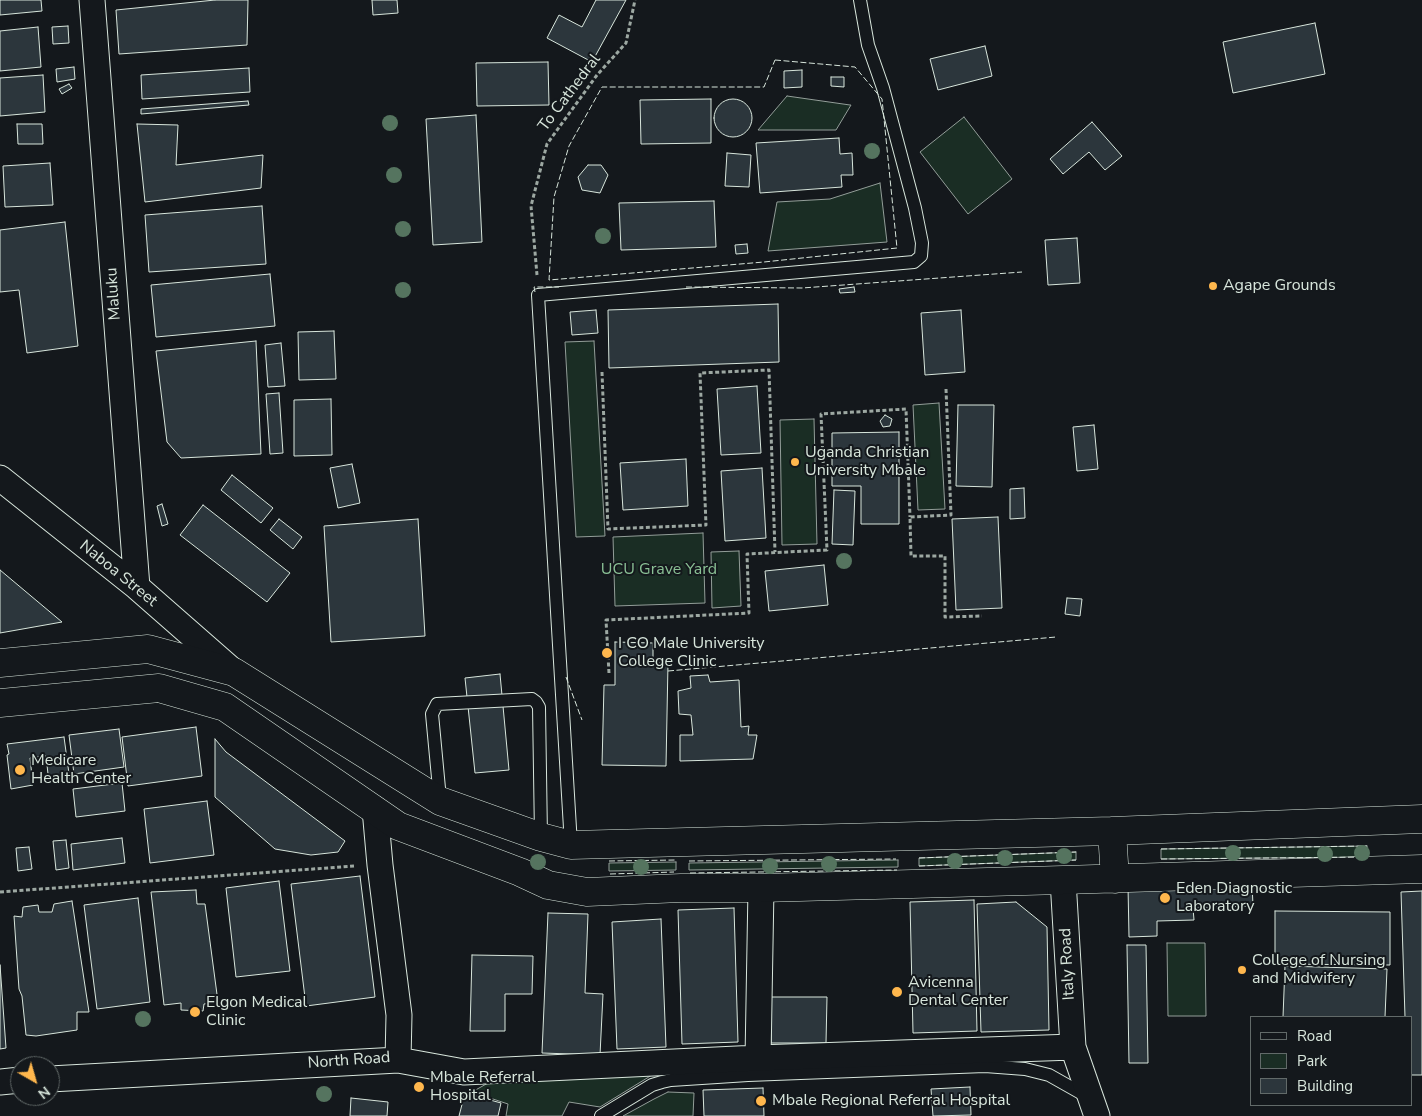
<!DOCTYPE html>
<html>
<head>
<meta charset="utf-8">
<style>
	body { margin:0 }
	#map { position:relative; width:1422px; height:1116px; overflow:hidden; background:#14181c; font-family:"Nunito Sans",sans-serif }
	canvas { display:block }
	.legend { position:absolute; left:1250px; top:1016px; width:162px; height:90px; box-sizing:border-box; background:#14181c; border:1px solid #626a69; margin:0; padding:6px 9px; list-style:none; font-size:15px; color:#d8e6dc }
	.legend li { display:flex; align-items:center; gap:10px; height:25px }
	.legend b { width:25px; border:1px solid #626a69 }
	.north { position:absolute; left:10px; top:1056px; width:50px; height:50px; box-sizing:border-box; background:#14181c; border:1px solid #626a69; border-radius:50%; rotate:142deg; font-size:14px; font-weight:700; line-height:20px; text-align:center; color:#d8e6dc }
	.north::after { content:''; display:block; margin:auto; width:18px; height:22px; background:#ffb74d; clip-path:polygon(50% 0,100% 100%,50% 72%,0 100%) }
</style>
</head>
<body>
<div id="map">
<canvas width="1422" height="1116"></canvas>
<ul class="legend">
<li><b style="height:6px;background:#14181c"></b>Road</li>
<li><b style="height:14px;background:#1a2d24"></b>Park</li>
<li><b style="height:14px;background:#2c363c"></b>Building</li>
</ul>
<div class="north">N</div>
</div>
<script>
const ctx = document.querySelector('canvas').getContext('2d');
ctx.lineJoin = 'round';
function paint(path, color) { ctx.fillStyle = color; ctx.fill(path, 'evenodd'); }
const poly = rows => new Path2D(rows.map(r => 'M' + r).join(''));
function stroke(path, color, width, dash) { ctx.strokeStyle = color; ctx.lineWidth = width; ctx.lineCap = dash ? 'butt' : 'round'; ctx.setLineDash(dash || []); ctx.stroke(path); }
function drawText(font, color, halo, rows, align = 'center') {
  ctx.font = font + ' "Nunito Sans",sans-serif'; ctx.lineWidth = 4; ctx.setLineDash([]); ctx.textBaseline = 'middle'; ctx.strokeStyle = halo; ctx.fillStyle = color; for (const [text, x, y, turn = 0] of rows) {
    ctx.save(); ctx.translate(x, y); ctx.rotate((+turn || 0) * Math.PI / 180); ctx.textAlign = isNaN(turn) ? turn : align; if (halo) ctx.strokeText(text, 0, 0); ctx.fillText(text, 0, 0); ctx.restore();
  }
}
const green = poly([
	[787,96,850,105,851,105,836,130,758,130,787,96],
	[964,117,1012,179,968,214,920,152,964,117],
	[880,183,887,242,768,251,777,202,830,199,880,183],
	[594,341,605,536,576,537,565,342,594,341],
	[939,403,945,509,918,510,913,405,939,403],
	[814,419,817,544,782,545,780,420,814,419],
	[703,533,705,603,615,606,613,537,703,533],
	[739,551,741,606,712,608,711,552,739,551],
	[1367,846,1368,857,1161,859,1161,849,1367,846],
	[1076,852,1076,860,919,866,919,858,1076,852],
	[898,860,898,867,689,870,689,863,898,860],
	[676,862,676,870,609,871,609,863,676,862],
	[1167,943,1205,943,1206,1016,1168,1016,1167,943],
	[652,1075,600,1107,569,1102,562,1116,506,1116,508,1104,472,1092,488,1083,652,1075],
	[668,1092,694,1093,693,1116,623,1116,654,1099,668,1092]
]);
const building = poly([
	[0,0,41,0,42,11,0,15,0,0],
	[215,0,248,0,247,45,119,54,116,10,215,0],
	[372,0,397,0,398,13,373,15,372,0],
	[596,0,626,0,592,62,547,38,559,15,582,27,596,0],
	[1315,23,1325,74,1233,93,1223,42,1315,23],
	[68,26,69,43,53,44,52,27,68,26],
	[38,27,41,67,0,71,0,31,38,27],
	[985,46,992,76,938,90,930,59,985,46],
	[548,62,549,105,477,106,476,63,548,62],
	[74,67,75,79,57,82,56,69,74,67],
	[249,68,250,92,142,99,141,75,249,68],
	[802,70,802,87,784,88,784,71,802,70],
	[43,75,45,112,0,116,0,78,43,75],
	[831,77,844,77,844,87,831,86,831,77],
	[69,84,72,88,62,94,59,89,69,84],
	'714 118a19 19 0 1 1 38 0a19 19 0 1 1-38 0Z',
	[711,99,711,143,641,144,640,100,711,99],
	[248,101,249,105,141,114,141,109,248,101],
	[476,115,482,242,433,245,426,119,476,115],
	[1092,122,1122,156,1105,170,1089,152,1063,174,1050,159,1092,122],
	[17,124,42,124,43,144,18,144,17,124],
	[137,124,178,125,176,165,263,155,261,188,145,202,137,124],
	[839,138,840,154,852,153,853,175,841,175,842,187,760,193,756,143,839,138],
	[727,153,751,155,749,187,725,186,727,153],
	[50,163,53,205,5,207,3,166,50,163],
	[588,165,601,165,608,175,600,193,582,190,578,177,588,165],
	[714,201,716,247,621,250,619,203,714,201],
	[262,206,266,264,149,272,145,215,262,206],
	[65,222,78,346,27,353,19,290,0,292,0,230,65,222],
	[1077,238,1080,283,1048,285,1045,240,1077,238],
	[747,244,748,253,736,254,735,245,747,244],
	[270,274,275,326,156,337,151,285,270,274],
	[854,287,855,292,840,293,839,289,854,287],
	[778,304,779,362,609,368,608,310,778,304],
	[596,310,598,333,572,335,570,312,596,310],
	[961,310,965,372,925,375,921,313,961,310],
	[334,331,336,379,299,380,298,332,334,331],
	[256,341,261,454,181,458,167,442,156,351,256,341],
	[281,343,285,386,268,387,265,345,281,343],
	[757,386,761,453,721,455,717,389,757,386],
	[279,393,283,453,270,454,266,394,279,393],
	[331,399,332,455,294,456,294,400,331,399],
	[958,405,994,405,992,487,956,486,958,405],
	[885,415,892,419,890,426,883,427,880,421,885,415],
	[1094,425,1098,469,1077,471,1073,427,1094,425],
	[899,432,899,524,861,524,861,486,832,486,832,433,899,432],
	[686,459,688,506,623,510,620,463,686,459],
	[352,464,360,503,338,508,330,468,352,464],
	[762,468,766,538,725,541,721,471,762,468],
	[232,475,273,508,261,523,221,490,232,475],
	[1024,488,1025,518,1010,519,1010,489,1024,488],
	[834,490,855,491,853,545,832,544,834,490],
	[162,504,168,524,162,526,157,506,162,504],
	[203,505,290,573,267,602,180,535,203,505],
	[998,517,1002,608,956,610,952,519,998,517],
	[279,519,302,537,293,549,270,530,279,519],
	[418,519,425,636,331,642,324,526,418,519],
	[824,565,828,605,769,611,765,571,824,565],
	[0,570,62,622,0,633,0,570],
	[1067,598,1082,599,1080,616,1065,614,1067,598],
	[615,642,653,643,653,663,668,663,666,766,602,765,604,685,615,685,615,642],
	[500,674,509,770,475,773,465,678,500,674],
	[708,675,710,682,739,680,741,727,749,726,748,735,757,735,753,759,680,761,680,735,693,735,691,715,679,714,678,691,691,688,690,676,708,675],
	[196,727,202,776,128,786,122,737,196,727],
	[119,729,124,767,74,774,69,735,119,729],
	[64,737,70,781,49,783,46,756,30,758,33,785,11,789,7,755,9,754,7,744,64,737],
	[215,739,226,752,345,841,338,852,311,855,275,849,215,797,215,739],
	[122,783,125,811,76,817,73,789,122,783],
	[207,801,214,855,150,863,144,809,207,801],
	[122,838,125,863,73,870,71,844,122,838],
	[66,840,69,868,56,870,53,841,66,840],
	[29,847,32,869,18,871,16,848,29,847],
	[360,876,375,997,306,1006,291,884,360,876],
	[279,881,290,971,236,977,226,888,279,881],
	[1252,883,1253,906,1193,908,1194,920,1157,921,1157,936,1129,937,1128,886,1252,883],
	[196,890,197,904,205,904,218,1002,204,1004,203,1011,181,1010,181,1003,164,1005,151,892,196,890],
	[1422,891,1422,1075,1411,1075,1411,1017,1405,1017,1401,892,1422,891],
	[138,898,150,1002,97,1009,84,905,138,898],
	[974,900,977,1031,913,1033,910,902,974,900],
	[72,901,89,1012,77,1012,77,1030,36,1036,26,1035,22,996,19,989,14,916,22,917,23,907,38,905,39,912,52,912,54,904,72,901],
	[1016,902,1047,927,1049,1030,981,1032,977,904,1016,902],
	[734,908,738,1042,682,1044,678,910,734,908],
	[1275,911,1390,912,1390,965,1275,964,1275,911],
	[548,913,588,914,585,993,603,994,600,1055,542,1053,548,913],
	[661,919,666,1047,617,1049,612,922,661,919],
	[1127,945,1146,945,1148,1063,1129,1063,1127,945],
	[472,955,533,956,532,994,505,994,505,1031,470,1031,472,955],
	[0,965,6,1048,0,1049,0,965],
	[1285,966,1387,969,1385,1017,1283,1017,1285,966],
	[771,997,827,997,826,1043,771,1043,771,997],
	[970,1087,971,1115,933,1116,931,1089,970,1087],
	[763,1088,764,1116,704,1116,703,1090,763,1088],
	[465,1093,501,1103,498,1116,459,1116,465,1093],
	[351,1098,388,1102,387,1116,350,1116,351,1098]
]);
const path = poly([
	[537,275,531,206,547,144,597,75,626,43,635,0],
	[602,372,608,529,706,525,700,373,769,370,775,552],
	[946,389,951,515,910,517,911,556,945,556,945,617,982,616],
	[609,673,606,620,749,613,747,554,827,550,821,414,906,409,910,517],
	[0,892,354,866]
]);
const service = poly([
	[440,799,432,714,437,704,532,699,536,702,539,707,541,837],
	[571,845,538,295,914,262,921,256,922,243,915,208,883,88,868,45,860,0],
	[601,1116,652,1085,662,1082,671,1080,748,1075,985,1066,1025,1069,1049,1075,1088,1097]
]);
const minor = poly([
	[92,0,137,587],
	[0,478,137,587,234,672],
	[1063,880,1073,1047,1097,1116],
	[758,1058,761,888],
	[398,1060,464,1072,758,1058,1073,1047],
	[50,1079,398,1060,399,1015,380,865,375,809],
	[0,1082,20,1080]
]);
const secondary = poly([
	[0,663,148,649,234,672,440,801,541,837,571,845,1112,831,1422,819],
	[0,703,159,688,225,707,398,826,520,872,548,885,587,892,681,888,761,888,1063,880,1422,869],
	[1112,831,1115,879]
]);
const fence = poly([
	[775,60,855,67,882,99,897,248,764,262,549,280,554,197,569,146,602,87,764,87,775,60],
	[686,287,802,288,1022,272],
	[535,292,534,287,559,287],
	[668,671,1056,637],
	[566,677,582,720],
	[1161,849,1367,846],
	[919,858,1076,852],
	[1161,859,1368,857],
	[609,861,676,860],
	[689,861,896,859],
	[919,866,1076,860],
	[690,873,897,870],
	[610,874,674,872]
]);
const trees = [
	[390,123],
	[872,151],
	[394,175],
	[403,229],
	[603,236],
	[403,290],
	[844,561],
	[1233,853],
	[1362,853],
	[1325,854],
	[1064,856],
	[1005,858],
	[955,861],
	[538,862],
	[829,864],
	[770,866],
	[641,867],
	[143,1019],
	[324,1094]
];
const markers = [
	[1213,286,5,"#ffb74d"],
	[795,462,5,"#ffb74d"],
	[607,653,6,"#ffb74d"],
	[20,770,6,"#ffb74d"],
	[1165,898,6,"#ffb74d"],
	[1242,970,5,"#ffb74d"],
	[897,992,6,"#ffb74d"],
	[195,1012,6,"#ffb74d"],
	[419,1087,6,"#ffb74d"],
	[761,1101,6,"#ffb74d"]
];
const streetNames = [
	["To Cathedral",570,93,-53],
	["Maluku",114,294,-94],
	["Naboa Street",118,574,39],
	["Italy Road",1068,964,-93],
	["North Road",349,1061,-4]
];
const poiNames = [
	["Agape Grounds",1223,286],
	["Uganda Christian",805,453],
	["University Mbale",805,471],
	["I CO Male University",618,644],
	["College Clinic",618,662],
	["Medicare",31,761],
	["Health Center",31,779],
	["Eden Diagnostic",1176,889],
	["Laboratory",1176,907],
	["College of Nursing",1252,961],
	["and Midwifery",1252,979],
	["Avicenna",908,983],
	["Dental Center",908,1001],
	["Elgon Medical",206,1003],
	["Clinic",206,1021],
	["Mbale Referral",430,1078],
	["Hospital",430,1096],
	["Mbale Regional Referral Hospital",772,1101]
];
const parkNames = [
	["UCU Grave Yard",659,570]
];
paint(green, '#1a2d24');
stroke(green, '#939e99', 1);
paint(building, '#2c363c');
stroke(building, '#d8e6dc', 1);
stroke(service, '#d8e6dc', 14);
stroke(minor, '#d8e6dc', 27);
stroke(secondary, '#d8e6dc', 29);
stroke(path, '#9da8a2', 3, [4, 2.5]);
stroke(service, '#14181c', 12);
stroke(minor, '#14181c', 25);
stroke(secondary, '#14181c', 28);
stroke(fence, '#d8e6dc', 1, [6, 2.5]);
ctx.fillStyle = '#55745f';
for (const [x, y] of trees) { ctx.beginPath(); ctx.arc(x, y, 8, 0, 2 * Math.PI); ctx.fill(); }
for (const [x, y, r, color] of markers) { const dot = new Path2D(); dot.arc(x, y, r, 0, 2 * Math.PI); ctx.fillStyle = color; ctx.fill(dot); stroke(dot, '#14181c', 2); }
drawText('16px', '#d8e6dc', '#14181c', streetNames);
drawText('16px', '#d8e6dc', '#14181c', poiNames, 'left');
drawText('16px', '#8ac095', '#14181c', parkNames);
</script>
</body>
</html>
